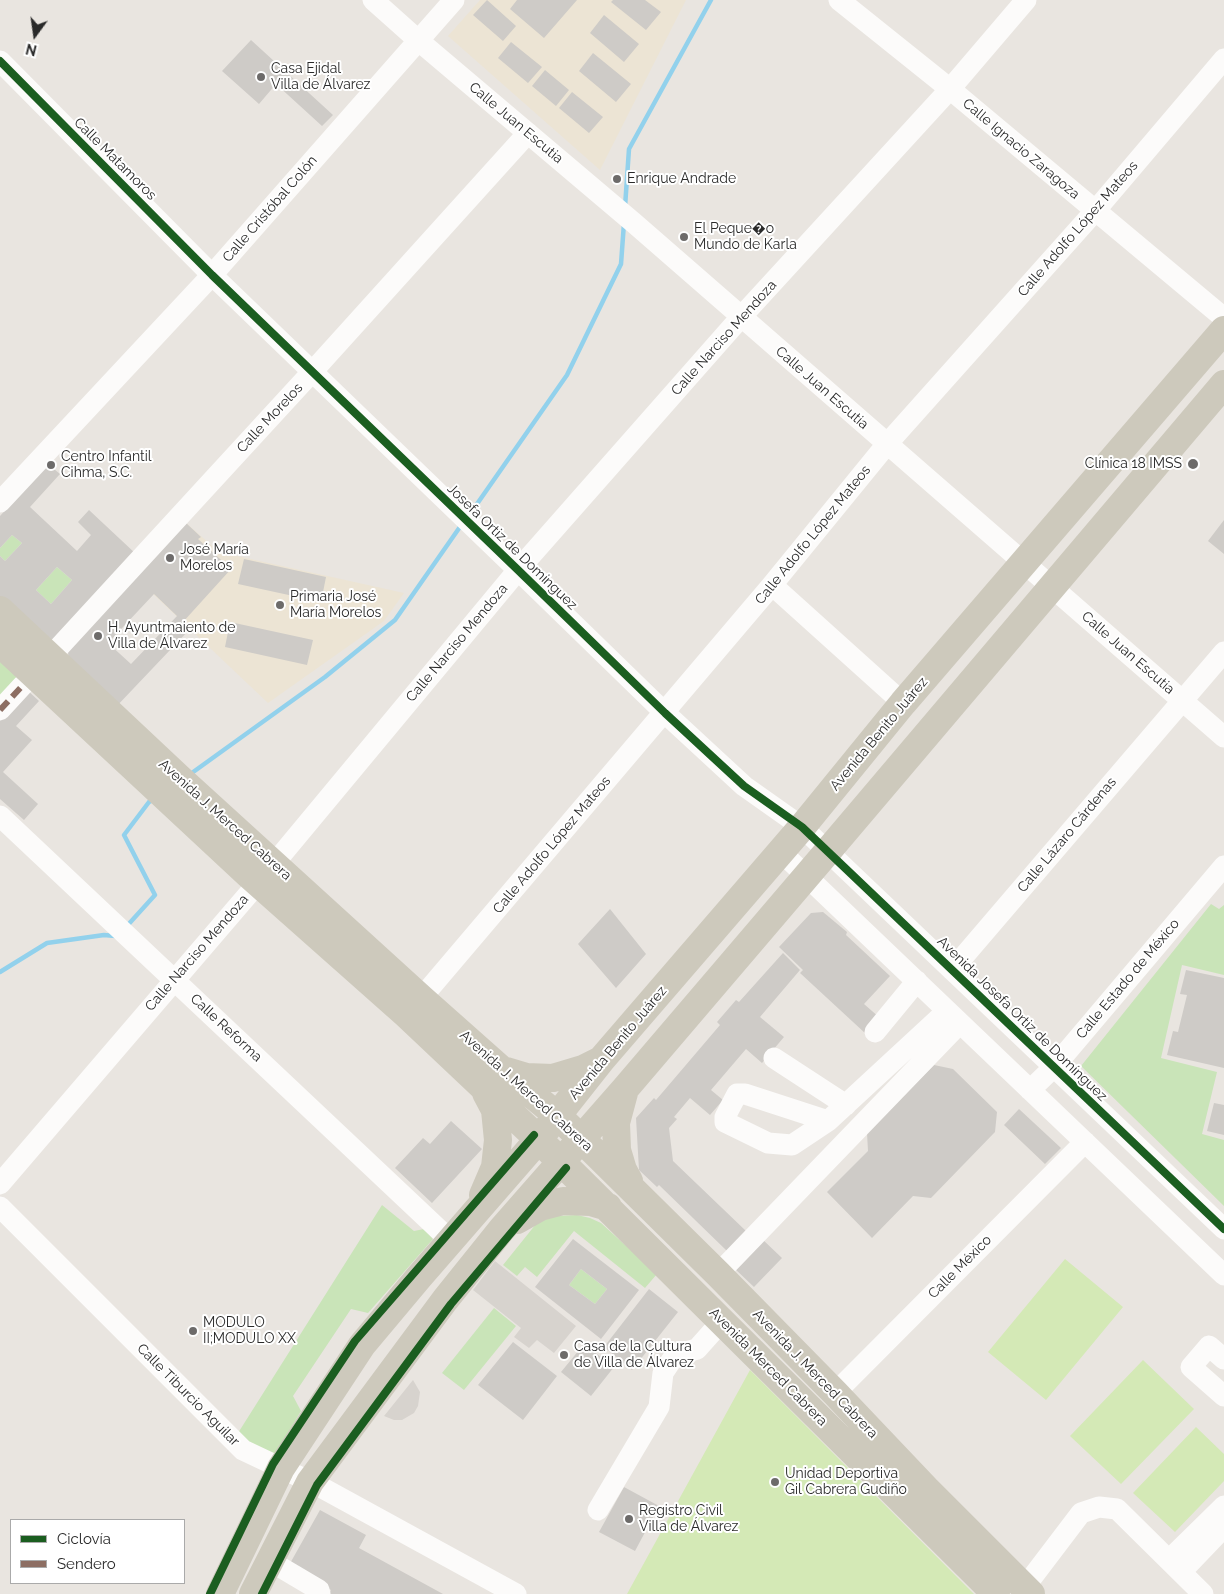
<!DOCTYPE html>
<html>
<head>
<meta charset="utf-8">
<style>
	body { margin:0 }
	#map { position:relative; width:1224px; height:1594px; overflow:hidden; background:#e9e5e0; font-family:Raleway,sans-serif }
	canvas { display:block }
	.legend { position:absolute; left:10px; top:1519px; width:175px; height:65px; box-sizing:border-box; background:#fff; border:1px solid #aaa; margin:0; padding:6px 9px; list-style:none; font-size:15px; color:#2a2a2a }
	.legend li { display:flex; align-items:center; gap:10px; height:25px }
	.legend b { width:25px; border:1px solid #aaa }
	.north { position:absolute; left:10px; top:10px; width:50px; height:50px; -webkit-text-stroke:4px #fff; paint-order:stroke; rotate:194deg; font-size:14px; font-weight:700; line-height:20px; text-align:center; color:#2a2a2a }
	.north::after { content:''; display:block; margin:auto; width:18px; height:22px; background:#2a2a2a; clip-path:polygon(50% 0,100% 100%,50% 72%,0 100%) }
</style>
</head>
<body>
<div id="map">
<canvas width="1224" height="1594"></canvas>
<ul class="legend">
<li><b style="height:6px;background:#1b5e20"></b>Ciclovía</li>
<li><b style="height:6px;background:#8d6e63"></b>Sendero</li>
</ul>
<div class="north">N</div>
</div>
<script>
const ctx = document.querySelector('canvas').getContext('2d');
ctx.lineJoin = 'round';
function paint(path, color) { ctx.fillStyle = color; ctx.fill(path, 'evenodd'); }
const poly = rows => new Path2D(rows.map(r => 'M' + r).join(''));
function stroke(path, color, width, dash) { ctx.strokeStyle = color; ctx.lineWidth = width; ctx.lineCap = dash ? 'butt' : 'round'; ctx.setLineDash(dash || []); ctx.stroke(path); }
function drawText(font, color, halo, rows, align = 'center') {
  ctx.font = font + ' Raleway,sans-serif'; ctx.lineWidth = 4; ctx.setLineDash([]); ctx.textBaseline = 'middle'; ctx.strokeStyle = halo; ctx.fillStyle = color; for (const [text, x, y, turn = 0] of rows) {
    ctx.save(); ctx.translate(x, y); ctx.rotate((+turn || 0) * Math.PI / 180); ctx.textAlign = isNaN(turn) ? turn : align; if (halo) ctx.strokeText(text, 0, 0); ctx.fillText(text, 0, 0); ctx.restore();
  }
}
const education = poly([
	[480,0,686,0,600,170,448,36],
	[185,522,219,552,404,593,384,621,268,703,134,576]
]);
const green = poly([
	[12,535,22,543,5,561,0,556,0,548],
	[57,567,72,580,51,604,36,590],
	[0,652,32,682,0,717],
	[1211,904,1219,909,1224,905,1224,975,1182,965,1161,1058,1217,1072,1202,1134,1224,1140,1224,1206,1081,1066],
	[382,1205,414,1231,424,1229,433,1239,368,1313,351,1309,293,1396,301,1411,276,1453,258,1452,238,1433],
	[577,1215,590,1218,601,1223,657,1274,645,1288,574,1231,537,1277,525,1267,517,1276,503,1265,536,1224,545,1219,556,1216],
	[581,1269,607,1289,595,1304,569,1285],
	[494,1308,516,1326,464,1390,442,1373]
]);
const pitch = poly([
	[1065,1259,1123,1307,1046,1400,988,1352],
	[1143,1360,1194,1409,1121,1484,1070,1436],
	[750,1370,974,1594,627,1594],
	[1196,1427,1224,1454,1224,1481,1175,1532,1133,1493]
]);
const plaza = poly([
	[495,1261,576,1326,554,1353,537,1340,529,1348,514,1337,521,1328,473,1290],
	[413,1380,420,1392,418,1406,414,1413,402,1420,394,1420,384,1416]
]);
const stream = poly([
	[625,207,629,149,711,0],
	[470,514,567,375,621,264,624,223],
	[189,775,325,677,395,620,462,524],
	[126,927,155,895,124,835,149,802,154,799],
	[0,972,47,943,104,935,115,936]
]);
const building = poly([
	[487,0,516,26,503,41,473,15],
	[517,0,577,0,544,38,510,9],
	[613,0,645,0,661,12,646,30,611,2],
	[604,15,639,44,624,62,590,33],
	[251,40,333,115,322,126,276,84,259,104,222,71],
	[511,42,542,67,528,83,498,58],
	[593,53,631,84,616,102,579,71],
	[545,70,569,90,556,106,532,86],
	[572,92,603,117,589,133,559,108],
	[48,464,60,474,30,507,77,551,91,535,78,522,89,510,136,554,49,646,0,600,0,556,5,561,22,543,12,535,0,548,0,516],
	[57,567,72,580,51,604,36,590],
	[1224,520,1224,554,1208,541],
	[185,522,201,537,198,539,231,569,183,622,190,629,114,709,69,666,68,651],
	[154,594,177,616,131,664,108,643],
	[244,559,326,577,321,602,238,584],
	[230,622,313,640,307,665,225,647],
	[26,689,39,701,16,726,32,740,3,772,38,804,24,820,0,799,0,718],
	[610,909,646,954,616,988,578,944],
	[823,912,847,932,846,935,890,976,864,1004,880,1018,866,1034,800,973,803,970,779,947,811,913],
	[783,953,800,970,760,1017,784,1037,762,1063,746,1049,711,1090,723,1100,710,1115,690,1098,674,1117,677,1119,669,1128,673,1161,746,1231,727,1251,659,1185,657,1187,639,1170,636,1118,654,1098,656,1100,720,1025,717,1022,736,1000,739,1002],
	[1186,970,1224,978,1224,1068,1167,1055,1173,1031,1178,1032,1187,995,1180,994],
	[934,1065,953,1069,997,1112,995,1132,931,1198,913,1196,872,1238,827,1192,868,1151,867,1133],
	[1214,1103,1224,1105,1224,1135,1207,1131],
	[1019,1109,1061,1148,1045,1164,1004,1125],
	[451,1121,482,1149,432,1203,395,1168,423,1138,430,1144],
	[761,1238,782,1258,754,1287,733,1267],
	[573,1239,639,1290,601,1339,535,1287],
	[581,1269,607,1289,595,1304,569,1285],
	[649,1289,678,1312,632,1370,604,1347],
	[513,1342,557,1376,523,1420,478,1385],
	[584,1344,614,1367,591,1396,561,1372],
	[624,1487,659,1506,635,1551,599,1532],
	[320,1510,366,1535,359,1548,443,1594,329,1594,331,1590,288,1567]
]);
const minor = poly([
	[373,0,419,41,634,223,1224,737],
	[839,0,950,89,1224,318],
	[0,61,212,275,518,570,665,713,744,786,802,827,1224,1229],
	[0,502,212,275,454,0],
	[772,585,903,703],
	[50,657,312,372,528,133],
	[0,710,23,685],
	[0,816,451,1241],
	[780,851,1224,1275],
	[952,970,1224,652],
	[412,1009,772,585,887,444,1095,211,1224,59],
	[875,1032,917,981],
	[774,1058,846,1105],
	[1030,1090,1054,1067,1224,866],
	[828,1121,745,1094,737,1094,725,1117,725,1122,768,1143,792,1145,828,1121,947,1011],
	[0,1184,258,883,518,570,741,317,950,89,1026,0],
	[0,1207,243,1450,317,1485,516,1594],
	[718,1274,960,1023],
	[1224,1359,1209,1346,1191,1367,1224,1396],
	[835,1393,1085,1142],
	[598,1510,659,1407,663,1373,675,1355,697,1349,722,1321],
	[1169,1560,1224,1506],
	[270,1561,319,1590,320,1594],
	[1181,1572,1224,1527],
	[1024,1588,1081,1513,1099,1507,1117,1509,1203,1594]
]);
const major = poly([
	[0,610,179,778,422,999,503,1071,558,1116,718,1274,835,1393,926,1489,1031,1594],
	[0,643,248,874,407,1015,534,1135,996,1594],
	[506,1071,526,1077,553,1078,583,1069,601,1060],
	[624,1093,616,1123,617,1150,623,1170,629,1181],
	[483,1195,495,1167,498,1140,495,1110,486,1093],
	[517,1220,540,1207,563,1201,591,1202,608,1207],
	[220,1594,281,1468,362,1345,419,1277,538,1140,602,1059,802,827,903,703,1224,330],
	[253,1594,310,1482,445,1300,502,1229,624,1090,828,851,1224,384]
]);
const quiet = poly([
	[0,710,23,685]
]);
const cycleway = poly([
	[0,61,212,275,518,570,665,713,744,786,802,827,1224,1229],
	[210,1594,273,1464,355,1341,534,1135],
	[262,1594,317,1485,451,1304,566,1168]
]);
const markers = [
	[261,77,5,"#6d6b6a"],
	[617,179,5,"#6d6b6a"],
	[684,237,5,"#6d6b6a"],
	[1193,464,6,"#6d6b6a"],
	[51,465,5,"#6d6b6a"],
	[170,558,5,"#6d6b6a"],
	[280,605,5,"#6d6b6a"],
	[98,636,5,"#6d6b6a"],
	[193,1331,5,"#6d6b6a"],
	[564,1355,5,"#6d6b6a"],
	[775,1482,5,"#6d6b6a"],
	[629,1519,5,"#6d6b6a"]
];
const poiNames = [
	["Casa Ejidal",271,69],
	["Villa de Álvarez",271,85],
	["Enrique Andrade",627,179],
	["El Peque�o",694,229],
	["Mundo de Karla",694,245],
	["Centro Infantil",61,457],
	["Cihma, S.C.",61,473],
	["Clínica 18 IMSS",1182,464,"right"],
	["José María",180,550],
	["Morelos",180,566],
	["Primaria José",290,597],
	["María Morelos",290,613],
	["H. Ayuntmaiento de",108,628],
	["Villa de Álvarez",108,644],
	["MODULO",203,1323],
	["II;MODULO XX",203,1339],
	["Casa de la Cultura",574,1347],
	["de Villa de Álvarez",574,1363],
	["Unidad Deportiva",785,1474],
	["Gil Cabrera Gudiño",785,1490],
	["Registro Civil",639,1511],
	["Villa de Álvarez",639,1527]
];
const streetNames = [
	["Calle Juan Escutia",516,123,40],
	["Calle Ignacio Zaragoza",1021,149,40],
	["Calle Matamoros",115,159,45],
	["Calle Cristóbal Colón",270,209,-49],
	["Calle Adolfo López Mateos",1078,229,-49],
	["Calle Narciso Mendoza",724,338,-48],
	["Calle Juan Escutia",822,388,41],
	["Calle Morelos",270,418,-47],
	["Calle Adolfo López Mateos",813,535,-51],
	["Josefa Ortiz de Domínguez",512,547,44],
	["Calle Narciso Mendoza",457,643,-50],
	["Calle Juan Escutia",1128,653,41],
	["Avenida Benito Juárez",879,734,-50],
	["Avenida J. Merced Cabrera",225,820,42],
	["Calle Lázaro Cárdenas",1067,835,-50],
	["Calle Adolfo López Mateos",552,845,-50],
	["Calle Narciso Mendoza",197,953,-49],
	["Calle Estado de México",1128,979,-50],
	["Avenida Josefa Ortiz de Domínguez",1022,1019,44],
	["Calle Reforma",226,1028,43],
	["Avenida Benito Juárez",618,1043,-50],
	["Avenida J. Merced Cabrera",526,1091,42],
	["Calle México",960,1267,-45],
	["Avenida Merced Cabrera",768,1367,45],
	["Avenida J. Merced Cabrera",815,1374,46],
	["Calle Tiburcio Aguilar",188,1395,45]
];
paint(education, '#ece4d4');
paint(green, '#c9e4b8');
paint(pitch, '#d4e9b6');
paint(plaza, '#d7d3ce');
stroke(stream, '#92d1ec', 4.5);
paint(building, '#cecbc7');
stroke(minor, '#fcfbfa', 21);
stroke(major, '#cdc9bc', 28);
stroke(quiet, '#8d6e63', 6, [12, 6]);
stroke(cycleway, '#1b5e20', 8);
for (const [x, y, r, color] of markers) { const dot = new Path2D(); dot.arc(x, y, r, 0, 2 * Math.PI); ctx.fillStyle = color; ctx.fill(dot); stroke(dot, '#fff', 2); }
drawText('14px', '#2a2a2a', '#fff', poiNames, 'left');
drawText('14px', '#2a2a2a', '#fff', streetNames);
</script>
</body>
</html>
